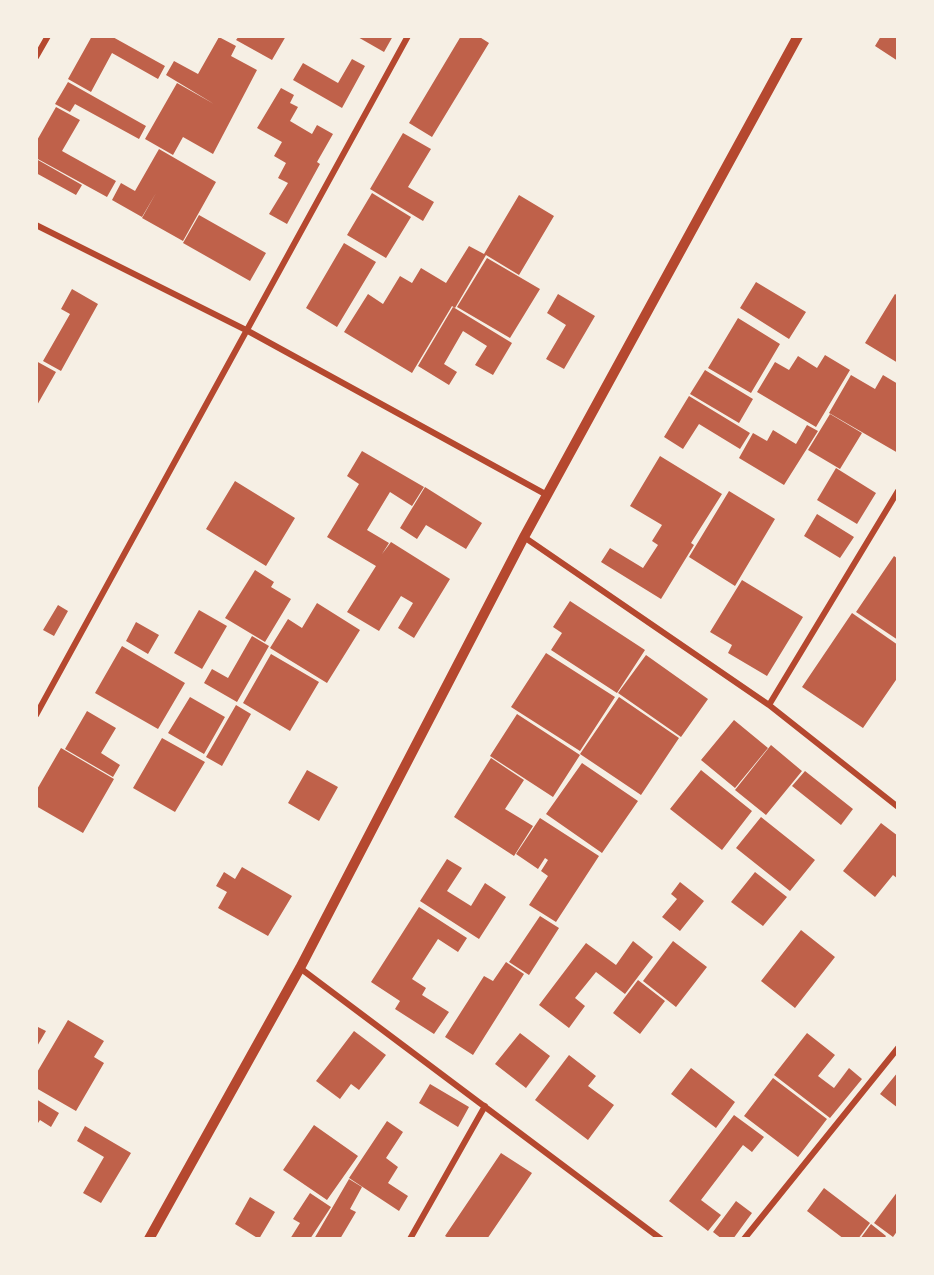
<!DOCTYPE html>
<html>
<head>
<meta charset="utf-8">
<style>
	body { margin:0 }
	#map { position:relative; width:934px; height:1275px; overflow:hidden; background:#f6efe4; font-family:"Exo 2",sans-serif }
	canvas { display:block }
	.frame { position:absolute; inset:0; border:38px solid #f6efe4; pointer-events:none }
</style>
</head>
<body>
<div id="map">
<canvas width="934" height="1275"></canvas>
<div class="frame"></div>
</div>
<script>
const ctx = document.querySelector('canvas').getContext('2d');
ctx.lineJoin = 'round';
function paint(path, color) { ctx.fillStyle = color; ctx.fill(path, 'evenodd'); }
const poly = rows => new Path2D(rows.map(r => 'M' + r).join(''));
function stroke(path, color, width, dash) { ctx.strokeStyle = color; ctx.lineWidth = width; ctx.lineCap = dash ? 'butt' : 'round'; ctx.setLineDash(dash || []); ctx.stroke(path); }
const building = poly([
	[92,36,111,36,165,66,158,79,112,53,91,92,68,79],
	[239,36,286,36,272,60,236,40],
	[356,36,393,36,384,52],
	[461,36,478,36,489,43,432,137,409,123],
	[881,36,898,36,898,61,875,46],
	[219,37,236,46,231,56,257,70,213,154,183,137,173,155,145,139,177,83,214,104,166,75,174,61,198,74],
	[352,59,365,66,342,108,293,80,303,63,338,83],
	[68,82,146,126,139,139,75,104,70,112,55,104],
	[281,88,294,95,290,103,298,107,290,121,312,134,317,125,333,134,317,162,320,164,287,224,269,214,288,183,278,178,286,163,274,156,282,142,257,128],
	[56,107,80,120,62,151,116,181,107,197,36,158,36,142],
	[403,133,431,149,408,187,434,202,423,221,370,189],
	[159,149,216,182,183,241,142,218,156,193,142,217,112,200,121,183,135,191],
	[38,160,82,185,76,195,36,173],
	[372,193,411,217,386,258,347,235],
	[519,195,554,216,519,275,486,255,455,308,452,306,412,373,344,332,368,294,383,304,400,276,412,283,421,268,446,283,469,246,484,254],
	[199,215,266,253,250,281,183,243],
	[344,243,376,262,337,327,306,308],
	[487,258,540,289,510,338,457,307],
	[756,282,806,312,789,339,740,308],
	[72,289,98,304,61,371,43,361,70,314,61,309],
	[558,294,595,316,564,369,546,359,566,325,547,313],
	[895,294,898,296,898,363,865,343],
	[453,307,512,343,493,375,475,365,487,346,463,331,444,364,457,372,449,385,418,366],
	[738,318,780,344,751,393,708,368],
	[825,355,850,370,816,427,757,392,775,362,789,370,798,356,817,368],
	[36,361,56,372,36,407],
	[705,370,753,399,739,423,690,394],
	[851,375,875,389,883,375,898,384,898,453,829,413],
	[689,396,750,433,740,449,699,424,683,449,664,437],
	[830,414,862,433,840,469,808,450],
	[807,425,818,431,784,485,739,458,753,433,767,441,773,430,796,444],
	[362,451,424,487,412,506,390,492,367,530,389,543,382,554,391,542,450,579,414,638,398,628,413,603,401,596,379,631,347,612,376,566,327,537,359,484,347,476],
	[660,456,722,494,691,543,694,545,661,599,601,562,610,548,643,568,658,545,652,541,662,525,630,506],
	[836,468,876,493,857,524,817,500],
	[235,481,295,518,266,566,206,529],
	[425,487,482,523,466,549,426,525,417,539,400,528],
	[729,491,775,519,735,586,689,557],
	[817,514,854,537,840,558,804,536],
	[894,556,898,559,898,640,856,612],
	[255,570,274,582,271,587,291,599,265,642,225,618],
	[742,580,803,617,767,676,728,653,732,645,710,632],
	[570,601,645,650,617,693,551,650,562,633,553,627],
	[317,603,360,630,327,683,270,648,288,619,302,628],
	[58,605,68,611,54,636,43,630],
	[199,610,227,626,202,669,174,653],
	[852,613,898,645,898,677,863,728,802,687],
	[136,622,159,635,148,654,126,641],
	[252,636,269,646,237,702,204,683,212,669,228,678],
	[122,646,185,683,158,729,95,693],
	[546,653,615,697,580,751,511,707],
	[271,654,319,682,290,731,243,703],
	[646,655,708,699,681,737,618,693],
	[190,697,225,717,204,754,168,733],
	[619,697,679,738,641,795,580,754],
	[236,705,251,714,222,766,206,757],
	[87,711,116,728,101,753,120,765,113,777,65,749],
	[517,714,580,755,553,797,490,756],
	[734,720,768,748,735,788,701,760],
	[162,738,205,762,175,812,133,788],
	[771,745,802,771,766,815,735,790],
	[61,748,114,779,83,833,36,806,36,791],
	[491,758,524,780,505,809,533,826,514,856,454,817],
	[582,763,638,801,602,853,546,814],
	[307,770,338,787,319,821,288,803],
	[701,770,752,811,722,850,670,809],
	[805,771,853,809,841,825,792,786],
	[761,817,815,860,790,891,736,848],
	[540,818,599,856,556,922,529,905,548,876,541,871,548,860,545,858,538,869,516,854],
	[881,823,898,836,898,879,893,875,875,897,843,871],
	[447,859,462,868,447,891,471,906,485,883,506,897,479,939,420,901],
	[242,867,292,896,268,936,218,908,227,892,216,886,224,872,235,879],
	[755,872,787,897,763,926,731,902],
	[680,882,704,901,680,931,662,917,677,899,671,894],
	[419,907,467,938,458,952,438,939,412,979,426,988,422,995,449,1012,434,1034,395,1009,400,1001,371,982],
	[540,916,559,928,529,975,509,962],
	[801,930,835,957,795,1008,761,981],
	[633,941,653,957,625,994,596,972,575,998,585,1006,569,1028,539,1005,586,943,616,965],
	[673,941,707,967,676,1007,643,981],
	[506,962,524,974,473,1055,445,1037,484,976,493,981],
	[638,980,665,1001,640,1034,613,1013],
	[68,1020,104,1041,94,1057,104,1063,76,1111,36,1088,36,1074],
	[36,1026,46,1031,36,1048],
	[354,1031,386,1055,359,1090,351,1084,340,1099,316,1081],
	[520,1033,550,1056,526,1088,495,1064],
	[807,1033,835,1055,818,1076,834,1088,849,1068,862,1079,830,1118,774,1075],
	[569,1055,596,1076,588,1086,614,1105,588,1140,535,1100],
	[691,1068,735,1102,716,1128,671,1094],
	[898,1072,898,1108,880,1094],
	[773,1078,827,1119,798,1157,744,1116],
	[430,1084,469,1107,458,1127,419,1103],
	[36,1099,59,1113,51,1127,40,1120,36,1126],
	[734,1115,764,1137,752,1152,743,1145,701,1200,721,1215,708,1231,669,1201],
	[387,1121,403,1132,386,1158,398,1167,388,1183,408,1196,399,1211,349,1178],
	[314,1125,358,1156,327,1200,283,1170],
	[85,1126,131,1153,101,1203,83,1193,104,1157,77,1141],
	[501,1153,532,1173,487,1239,450,1239,445,1236],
	[349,1179,362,1187,350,1209,356,1212,340,1239,314,1239],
	[824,1188,870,1223,858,1239,844,1239,807,1211],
	[898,1191,898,1230,893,1237,874,1223],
	[310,1193,331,1207,310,1239,290,1239,300,1223,293,1219],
	[250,1197,275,1212,259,1239,235,1224],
	[736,1201,752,1213,733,1239,722,1239,713,1232],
	[871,1224,886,1236,884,1239,860,1239]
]);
const minor = poly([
	[36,57,48,36],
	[36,225,248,331,547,495],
	[524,537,769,705,898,807],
	[769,705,898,491],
	[36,715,408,36],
	[300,968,661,1239],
	[410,1239,485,1106],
	[744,1239,898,1048]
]);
const tertiary = poly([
	[149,1239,300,968,524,537,798,36]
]);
paint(building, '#bf614a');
stroke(minor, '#b5482f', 6);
stroke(tertiary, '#b5482f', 10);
</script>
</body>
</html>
